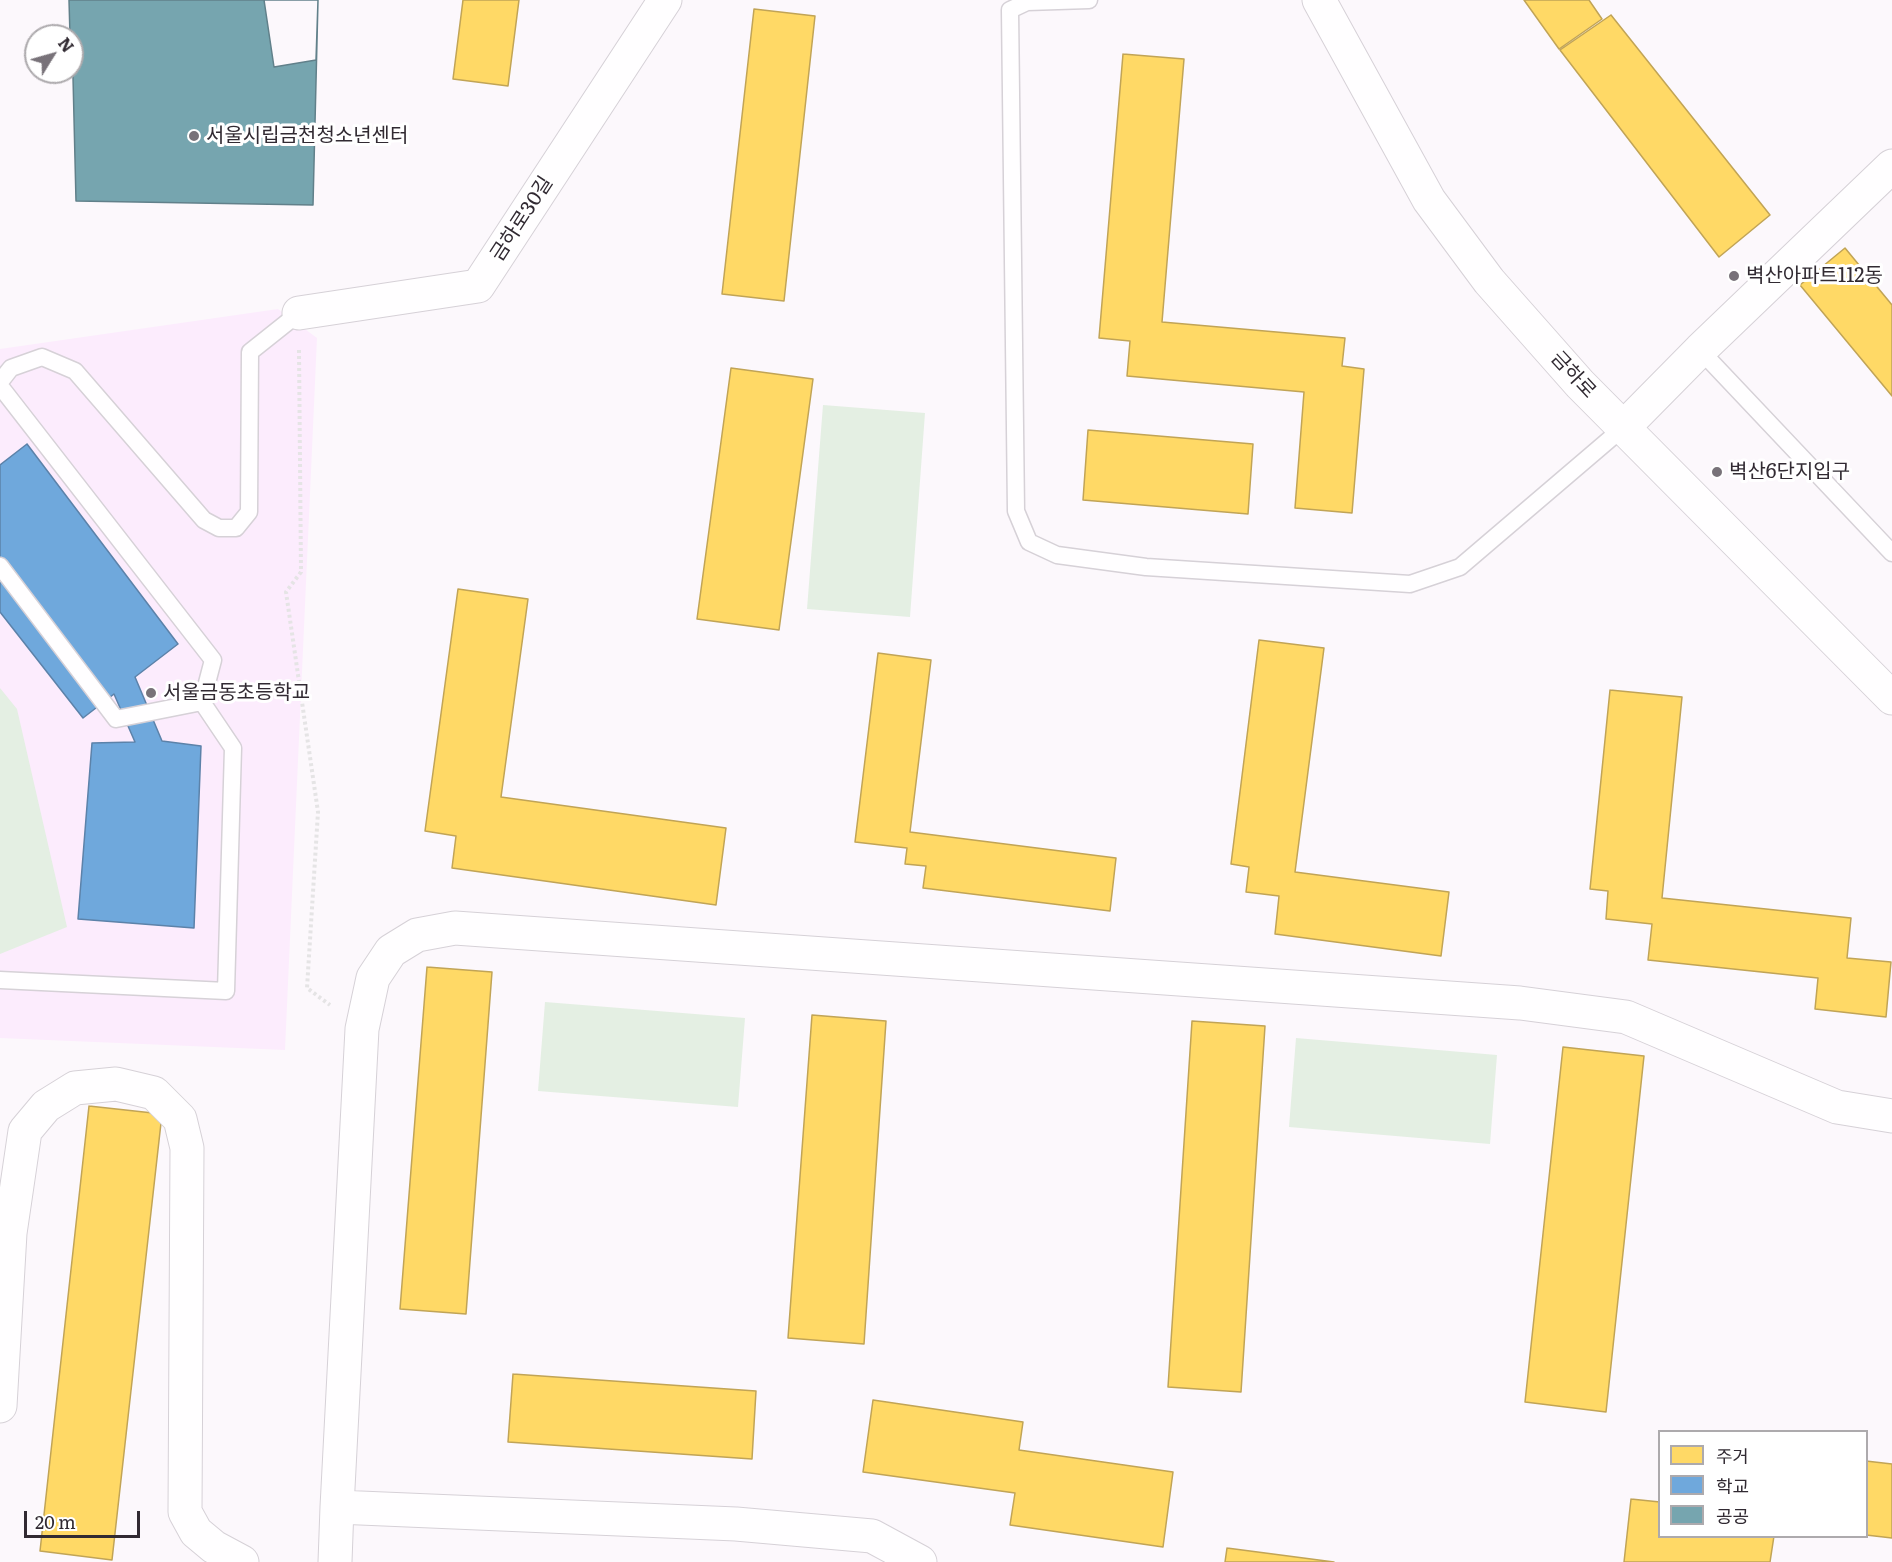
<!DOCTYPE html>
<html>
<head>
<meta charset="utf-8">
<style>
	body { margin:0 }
	#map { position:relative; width:1892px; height:1562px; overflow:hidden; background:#fcf8fc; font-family:Literata,"Noto Sans KR",serif }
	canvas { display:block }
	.legend { position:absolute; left:1658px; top:1430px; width:210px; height:108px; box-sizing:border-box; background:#fff; border:2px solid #adaaad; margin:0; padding:8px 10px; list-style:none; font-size:18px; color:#312a32 }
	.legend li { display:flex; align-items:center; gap:12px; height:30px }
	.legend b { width:30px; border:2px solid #adaaad }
	.north { position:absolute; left:24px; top:24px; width:60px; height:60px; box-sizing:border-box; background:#fff; border:2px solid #adaaad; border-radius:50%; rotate:53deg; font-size:16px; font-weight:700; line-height:24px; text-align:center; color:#312a32 }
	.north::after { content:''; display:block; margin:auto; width:21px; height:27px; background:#787279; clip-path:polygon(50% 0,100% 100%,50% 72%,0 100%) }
	.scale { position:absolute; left:24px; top:1511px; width:116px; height:27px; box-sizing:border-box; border:3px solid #312a32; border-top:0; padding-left:8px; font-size:18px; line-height:21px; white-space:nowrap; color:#312a32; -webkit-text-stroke:4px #fff; paint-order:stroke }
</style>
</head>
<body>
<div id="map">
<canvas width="1892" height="1562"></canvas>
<ul class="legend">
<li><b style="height:16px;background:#ffd966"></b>주거</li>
<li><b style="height:16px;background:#6fa8dc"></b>학교</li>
<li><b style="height:16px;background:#76a5af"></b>공공</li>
</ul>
<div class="north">N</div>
<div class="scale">20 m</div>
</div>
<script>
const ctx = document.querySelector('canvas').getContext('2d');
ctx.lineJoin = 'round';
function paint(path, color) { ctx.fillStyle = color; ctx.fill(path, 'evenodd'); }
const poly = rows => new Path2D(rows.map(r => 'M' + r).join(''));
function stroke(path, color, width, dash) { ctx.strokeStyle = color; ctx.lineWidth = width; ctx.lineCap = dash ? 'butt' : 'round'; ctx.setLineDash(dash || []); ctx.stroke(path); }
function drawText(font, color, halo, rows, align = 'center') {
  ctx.font = font + ' Literata,"Noto Sans KR",serif'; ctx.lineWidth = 6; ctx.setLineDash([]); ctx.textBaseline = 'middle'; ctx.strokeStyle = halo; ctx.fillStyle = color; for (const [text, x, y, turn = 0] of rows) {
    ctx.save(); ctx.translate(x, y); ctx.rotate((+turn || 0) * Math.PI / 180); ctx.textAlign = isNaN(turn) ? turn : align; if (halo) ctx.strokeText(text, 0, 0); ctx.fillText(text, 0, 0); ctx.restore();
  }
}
const built = poly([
	[278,309,317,338,285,1050,0,1038,0,349]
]);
const green = poly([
	[823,405,925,413,910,617,807,609],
	[0,688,17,709,67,927,0,954],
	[545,1002,745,1018,738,1107,538,1091],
	[1296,1038,1497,1055,1490,1144,1289,1127]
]);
const homes = poly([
	[463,0,519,0,508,86,453,79,463,0],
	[1524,0,1589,0,1602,19,1559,49,1524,0],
	[754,9,815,16,784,301,722,294,754,9],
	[1611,15,1770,215,1719,257,1560,50,1611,15],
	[1123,54,1184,59,1162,322,1345,338,1342,366,1364,369,1352,513,1295,508,1304,392,1127,376,1130,341,1099,338,1123,54],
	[1845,248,1892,305,1892,396,1800,285,1845,248],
	[731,368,813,379,779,630,697,619,731,368],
	[1088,430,1253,444,1248,514,1083,500,1088,430],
	[458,589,528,599,501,797,726,828,716,905,452,868,456,836,425,831,458,589],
	[1259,640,1324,648,1295,872,1449,892,1441,956,1275,934,1279,896,1246,892,1249,867,1231,864,1259,640],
	[878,653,931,660,910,832,1116,858,1110,911,923,888,926,866,905,864,907,848,855,842,878,653],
	[1610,690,1682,697,1662,898,1851,918,1847,958,1891,962,1886,1017,1815,1009,1818,978,1648,960,1652,924,1606,919,1608,891,1590,889,1610,690],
	[427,967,492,972,466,1314,400,1309,427,967],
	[812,1015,886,1021,864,1344,788,1338,812,1015],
	[1192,1021,1265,1026,1241,1392,1168,1387,1192,1021],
	[1563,1047,1644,1056,1606,1412,1525,1402,1563,1047],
	[89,1106,162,1114,112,1560,40,1551,89,1106],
	[513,1374,756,1391,752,1459,508,1442,513,1374],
	[873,1400,1023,1422,1019,1450,1173,1472,1163,1547,1010,1525,1015,1493,863,1472,873,1400],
	[1866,1461,1892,1464,1892,1538,1866,1535,1866,1461],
	[1631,1499,1660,1502,1660,1536,1774,1536,1770,1562,1624,1562,1631,1499],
	[1227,1548,1334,1562,1225,1562,1227,1548]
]);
const schools = poly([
	[27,444,178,644,135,677,162,741,201,746,194,928,78,919,92,743,135,742,114,694,83,718,0,612,0,465,27,444]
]);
const public = poly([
	[69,0,318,0,313,205,76,201,72,36,70,36,69,0],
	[264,0,318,0,316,60,274,67,264,0]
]);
const path = poly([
	[299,350,301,572,286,592,318,812,307,988,330,1005]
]);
const service = poly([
	[1089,0,1027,2,1010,10,1016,511,1029,542,1057,555,1146,567,1410,584,1460,567,1624,427],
	[1700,350,1892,553],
	[0,382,11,368,42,357,75,371,204,520,219,528,236,528,249,512,250,352,299,313],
	[0,386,213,660,202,702,233,748,226,991,0,980],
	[0,566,116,719,202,702]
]);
const minor = poly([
	[299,313,478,286,665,0],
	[1624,427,1700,350,1892,166],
	[0,1406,10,1233,25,1131,46,1106,75,1088,116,1084,154,1093,180,1119,187,1148,185,1512,196,1532,214,1547,242,1562],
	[335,1562,337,1507],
	[920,1562,872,1536,736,1524,337,1507,362,1029,373,978,391,951,417,935,455,928,1520,1003,1626,1017,1837,1107,1892,1116]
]);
const secondary = poly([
	[1319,0,1429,200,1489,281,1580,384,1892,698]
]);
const markers = [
	[194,136,6,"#787279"],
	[1734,276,6,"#787279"],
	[1717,472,6,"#787279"],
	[151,693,6,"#787279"]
];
const poiNames = [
	["서울시립금천청소년센터",206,136],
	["벽산아파트112동",1746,276],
	["벽산6단지입구",1729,472],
	["서울금동초등학교",163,693]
];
const streetNames = [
	["금하로30길",522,219,-57],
	["금하로",1573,375,47]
];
paint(built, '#fcecfd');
paint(green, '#e4efe3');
paint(homes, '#ffd966');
stroke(homes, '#c1a456', 1.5);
paint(schools, '#6fa8dc');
stroke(schools, '#5c82a9', 1.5);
paint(public, '#76a5af');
stroke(public, '#61808a', 1.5);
stroke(service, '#d6d1d7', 19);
stroke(minor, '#d6d1d7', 35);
stroke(secondary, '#d6d1d7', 35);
stroke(path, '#e5e4e5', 4, [3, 3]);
stroke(service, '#fffeff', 16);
stroke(minor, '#fffeff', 33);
stroke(secondary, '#fffeff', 33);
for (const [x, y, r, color] of markers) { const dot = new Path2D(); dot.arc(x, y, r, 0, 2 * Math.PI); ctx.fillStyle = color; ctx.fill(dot); stroke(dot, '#fff', 2); }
drawText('20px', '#312a32', '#fff', poiNames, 'left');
drawText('20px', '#312a32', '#fff', streetNames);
</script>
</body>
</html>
